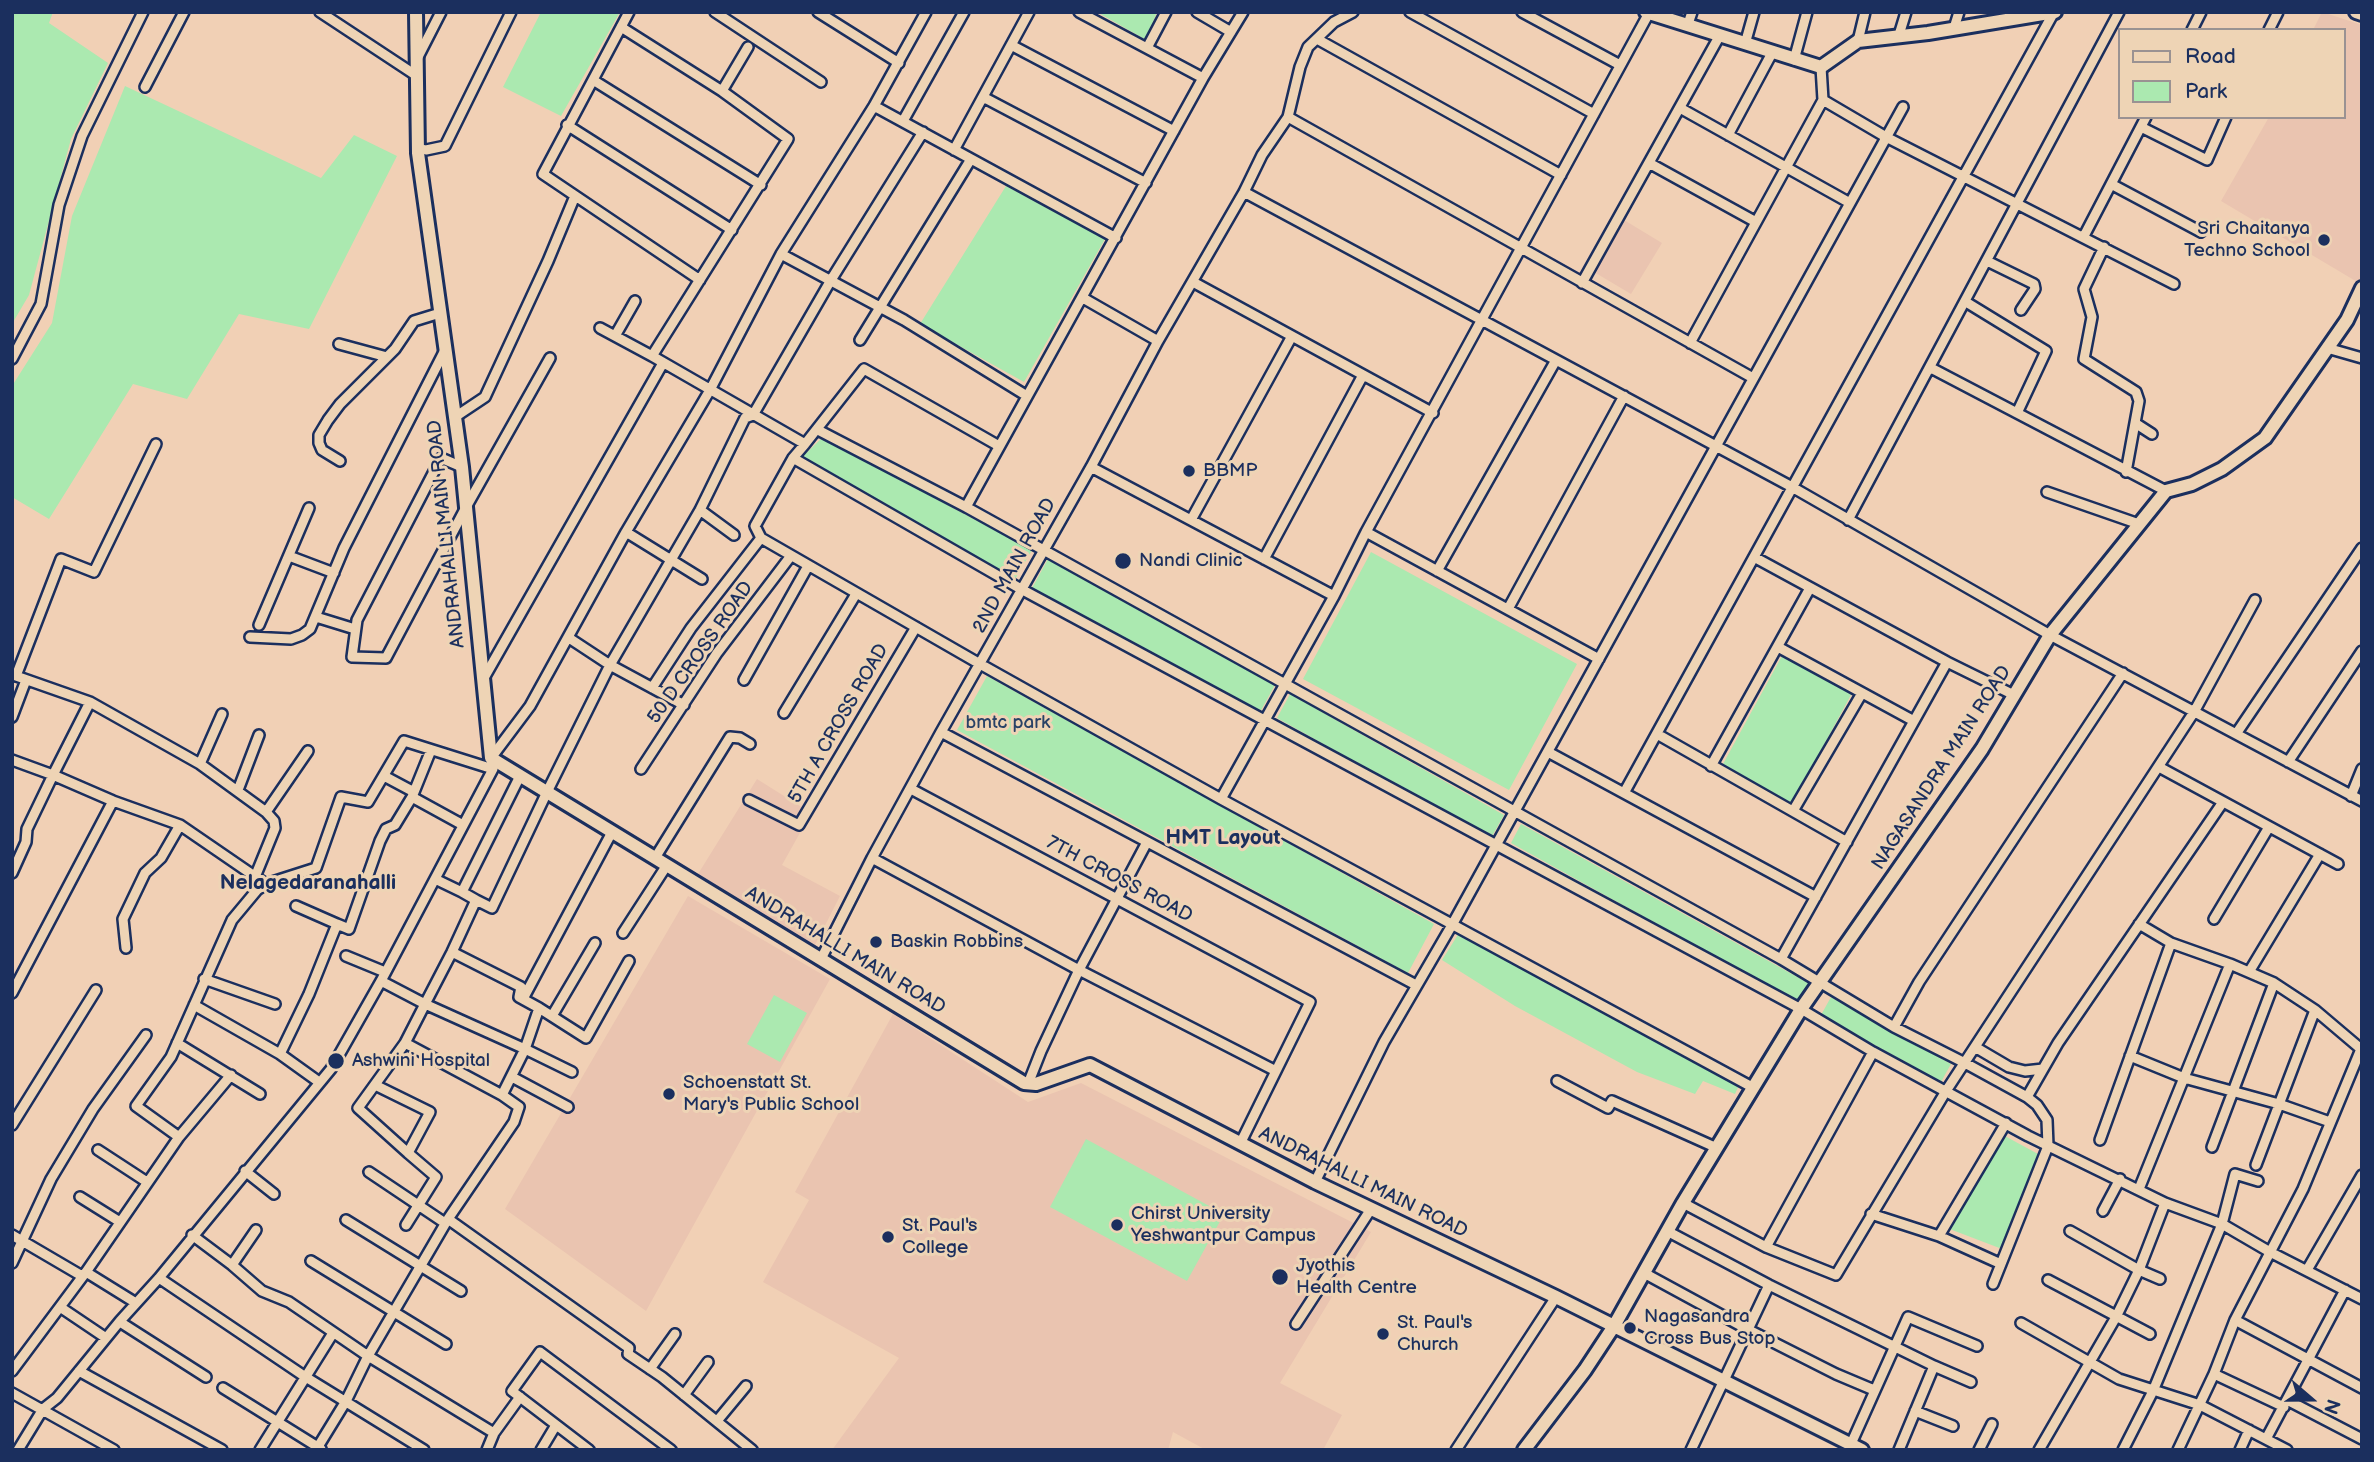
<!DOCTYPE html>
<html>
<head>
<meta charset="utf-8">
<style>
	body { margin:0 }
	#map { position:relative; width:2374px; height:1462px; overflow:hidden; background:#f1d0b5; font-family:"Balsamiq Sans",sans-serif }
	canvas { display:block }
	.frame { position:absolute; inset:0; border:14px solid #1b2f5e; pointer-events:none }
	.legend { position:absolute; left:2118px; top:28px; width:228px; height:91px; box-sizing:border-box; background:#eed4b5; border:2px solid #9a9292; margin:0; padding:9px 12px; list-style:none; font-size:21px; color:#1b2f5e }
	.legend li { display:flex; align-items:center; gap:14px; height:35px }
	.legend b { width:35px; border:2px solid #9a9292 }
	.north { position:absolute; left:2276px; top:1364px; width:70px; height:70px; -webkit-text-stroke:5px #eed4b5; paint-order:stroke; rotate:110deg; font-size:19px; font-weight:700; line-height:28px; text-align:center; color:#1b2f5e }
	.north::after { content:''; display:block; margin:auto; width:24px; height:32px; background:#1b2f5e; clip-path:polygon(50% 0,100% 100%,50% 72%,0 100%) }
</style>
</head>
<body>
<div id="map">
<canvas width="2374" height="1462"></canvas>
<div class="frame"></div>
<ul class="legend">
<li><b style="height:9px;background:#eed4b5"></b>Road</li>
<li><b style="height:19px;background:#abe9b0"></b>Park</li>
</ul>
<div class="north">N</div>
</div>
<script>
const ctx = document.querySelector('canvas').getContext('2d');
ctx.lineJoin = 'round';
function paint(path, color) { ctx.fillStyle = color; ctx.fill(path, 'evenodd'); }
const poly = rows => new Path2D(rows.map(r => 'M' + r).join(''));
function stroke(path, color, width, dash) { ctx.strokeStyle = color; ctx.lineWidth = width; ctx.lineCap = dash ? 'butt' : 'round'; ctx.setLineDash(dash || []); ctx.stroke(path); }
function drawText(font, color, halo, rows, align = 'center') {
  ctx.font = font + ' "Balsamiq Sans",sans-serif'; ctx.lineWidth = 6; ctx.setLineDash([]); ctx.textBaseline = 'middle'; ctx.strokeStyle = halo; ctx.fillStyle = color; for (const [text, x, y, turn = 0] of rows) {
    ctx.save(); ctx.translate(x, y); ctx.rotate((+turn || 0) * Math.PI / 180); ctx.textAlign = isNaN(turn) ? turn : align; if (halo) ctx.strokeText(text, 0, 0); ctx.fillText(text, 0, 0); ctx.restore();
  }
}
const built = poly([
	[2322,12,2362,25,2362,278,2359,283,2221,201,2269,117,2344,117,2344,30,2313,30],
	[1624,220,1662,243,1631,294,1594,272],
	[757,779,811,813,782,865,840,896,815,945,698,874],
	[688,896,830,979,646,1311,505,1209],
	[893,1014,1028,1102,1081,1083,1371,1232,1280,1383,1342,1415,1323,1450,1206,1450,1173,1432,1168,1450,832,1450,899,1358,763,1282,809,1200,795,1192]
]);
const green = poly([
	[12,12,53,12,49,23,108,63,71,139,29,295,12,324],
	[541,12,620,12,561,116,503,87],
	[1097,12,1157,12,1146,40],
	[125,86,321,178,354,135,397,156,309,329,239,314,187,399,133,384,49,519,12,497,12,386,52,323,72,216],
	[1006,186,1105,239,1024,382,920,324],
	[822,438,1032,550,1014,581,801,458],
	[1371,552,1577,664,1509,790,1303,679],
	[1048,559,1275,685,1259,714,1032,588],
	[1783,654,1852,693,1792,804,1723,764],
	[987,676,1434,924,1408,973,957,730],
	[1290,694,1504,815,1491,838,1277,718],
	[1521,824,1810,984,1799,1003,1511,843],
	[1459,933,1739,1085,1735,1094,1703,1081,1695,1094,1637,1072,1515,1006,1442,960],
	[774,995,807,1013,780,1062,747,1044],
	[1831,997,1951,1064,1941,1082,1821,1015],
	[2003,1135,2038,1154,2002,1249,1947,1228],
	[1086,1139,1224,1214,1187,1281,1050,1207]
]);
const street = poly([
	[320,12,417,76],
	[629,12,543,174,700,280],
	[715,12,821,82],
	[818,12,899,63],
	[1079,12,1203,78],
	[1197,12,1231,32],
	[1410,12,1594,114],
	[1522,12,1620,65],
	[1688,24,1692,12],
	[621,27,722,91,788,139,652,356,805,444,793,458,755,526,761,538,980,664,1221,799,1752,1087],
	[1954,28,1959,12],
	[2192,30,2201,12],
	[2269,30,2278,12],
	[1899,35,1906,12],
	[1317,39,1561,175],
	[1858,41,1865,12],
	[1745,44,1754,12],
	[1011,45,1174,131],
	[1147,48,1166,12],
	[418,57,441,12],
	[1794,60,1807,12],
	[593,80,761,185],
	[145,87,184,12],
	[722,91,748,47],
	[983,97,1146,183],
	[1823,100,1886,137,2174,284],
	[874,106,1116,238],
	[1680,108,1850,203],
	[1288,117,1753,378],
	[903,121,964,12],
	[567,125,732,230],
	[2141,127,2207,160,2226,117],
	[1728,135,1772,53],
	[418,148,426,150,445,146,511,12],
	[954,150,1029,12],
	[1649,163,1756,222],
	[2111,184,2201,232],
	[1244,192,1792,487,2050,635,2362,801],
	[2084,236,2146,117],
	[2104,247,2084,289,2092,317,2084,359,2136,392,2139,401,2126,472],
	[781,254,904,320,1027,396],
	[1987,261,2034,284,2035,289,2021,310],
	[1193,282,1433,413],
	[1582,283,1720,35],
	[1083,298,1158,341],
	[1966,302,2046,351,2017,413],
	[600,328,652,356],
	[615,336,635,301],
	[860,340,971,159],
	[1690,343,1823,100,1821,67],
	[339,344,387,357],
	[2327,348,2362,358],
	[12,359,41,304,59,205,82,136,143,12],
	[1931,368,2166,491],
	[455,417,485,397,548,261,575,196],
	[2135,423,2152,434],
	[818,430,966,507,1781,959,1894,1027],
	[805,444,864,369,999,446],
	[793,458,1021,589,1801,1009,1873,1052,2028,1136,2165,1203,2222,1224,2270,1252,2362,1299],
	[340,461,322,450,319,443,319,435,328,420,340,404,395,349,414,321,440,313],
	[462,467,441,458,357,620,352,657,386,658,465,509,550,358],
	[1091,467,1334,596],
	[2047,492,2139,524],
	[966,507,1203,78,1243,12],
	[700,510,734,535],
	[1191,520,1292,336],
	[1848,520,2119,12],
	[626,532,702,579],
	[1366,532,1599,659],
	[289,556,334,573],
	[1754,557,1947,662,2014,695],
	[1264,559,1363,375],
	[1437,571,1556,360],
	[1508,609,1624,396],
	[316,617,355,629],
	[259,625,309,508],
	[250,637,291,639,302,635,310,629,344,548,445,350],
	[569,638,610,665,684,705],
	[1778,647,1914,721],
	[13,675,16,676,61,559,94,572,156,444],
	[16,676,90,702,200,764,266,812,308,751],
	[484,678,663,363],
	[744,680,808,566],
	[652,688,691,628,761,538],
	[90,702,53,775,113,801,180,825,266,884],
	[784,713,856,594],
	[12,717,26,680],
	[941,732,1416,985],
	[1657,734,1847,842],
	[2236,734,2362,548],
	[1548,752,1816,897],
	[12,760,53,775,27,829,26,842,12,873],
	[2288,762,2362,651],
	[200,764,222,714],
	[1711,766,1810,588],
	[2159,767,2338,864],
	[641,769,717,653,790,557],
	[384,776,414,792],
	[911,789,1310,1002,1240,1144],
	[238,790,259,735],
	[1624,793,2054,12],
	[2351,796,2362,769],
	[412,797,463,825],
	[1221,799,1334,596,1366,532,1649,13],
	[749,800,799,825,916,627],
	[1793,811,1862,693],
	[655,858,730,737,740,738,750,744],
	[872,858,1079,970,1276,1071],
	[255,877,275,828,274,821,266,812],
	[435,879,462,892],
	[476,900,462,892,520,776],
	[296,906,337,924],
	[2214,919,2269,827],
	[2139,924,2171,943,2230,964,2274,983,2315,1010,2361,1049,2303,1189,2235,1320,2214,1374,2178,1450],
	[623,933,667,865],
	[126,948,123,919,145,873,161,858,180,825],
	[452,952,521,987,519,997,539,1008,525,1049,572,1072],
	[346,956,385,972],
	[821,959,872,858,941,732,1091,467,1158,341,1244,192,1262,155,1288,117,1300,67,1308,47,1334,22,1353,12],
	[1781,959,1947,662],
	[2249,972,2320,854],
	[204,979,275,1004],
	[381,981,425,1004,525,1049,502,1095,405,1043,425,1004,452,952,476,900,492,908,547,792,610,665,700,510,745,418,753,415,831,280,923,132],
	[12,993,113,801],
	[523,999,612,832],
	[194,1005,280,1054,309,994,337,924,349,929,380,841,386,829,395,825,412,797,431,750],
	[539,1008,586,1038,629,961],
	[552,1016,595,943],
	[177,1043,260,1094],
	[1975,1047,2009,1067,2025,1071,2043,1069],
	[280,1054,319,1082],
	[2130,1056,2184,1078,2279,1104,2330,1122],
	[512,1077,568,1107],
	[1557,1081,1608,1108,1612,1101,1717,1148],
	[1028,1084,1041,1051,1079,970,1147,842],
	[375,1085,430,1112,408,1153,358,1108,405,1043],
	[2027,1097,2058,1043,2223,802],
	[12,1125,96,990],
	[179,1137,136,1106,171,1057,232,920,257,890,266,884,316,868,341,797,368,802,404,741,493,769],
	[2100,1140,2171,943],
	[2212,1147,2274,983],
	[98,1150,147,1182],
	[2256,1165,2315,1010],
	[245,1171,274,1194],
	[369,1172,445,1223],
	[1315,1182,1384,1042,1452,925,1903,107],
	[2139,1189,2230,964],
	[80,1197,120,1222],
	[1683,1203,1766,1247,1836,1275,1946,1091,2194,712,2255,600],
	[2103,1211,2120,1179],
	[1871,1214,1939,1236,2001,1264],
	[448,1219,629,1348,628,1354,662,1377,752,1450],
	[346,1220,461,1291],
	[406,1225,436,1177,408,1153],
	[1667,1231,1769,1285,1934,1366,1899,1450],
	[2070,1231,2139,1270,2160,1279],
	[12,1235,82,1276],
	[192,1235,232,1265,262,1291,289,1302,368,1356,494,1433,520,1397],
	[1939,1236,2006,1123],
	[1766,1247,1873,1052],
	[311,1261,446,1344],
	[12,1263,51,1179,93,1109,146,1035],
	[232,1265,256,1230],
	[2307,1270,2362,1175],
	[86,1272,136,1303],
	[1644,1273,1747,1329,1836,1374,1874,1390],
	[159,1278,304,1376,424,1450],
	[2048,1280,2150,1334],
	[1993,1284,2048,1146,2047,1120,2037,1105,2027,1097,1965,1063,1894,1027,1919,982,2123,673],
	[60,1307,106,1338],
	[2235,1320,2362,1388],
	[120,1322,206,1377],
	[2021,1323,2119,1379,2200,1405,2287,1450],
	[1296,1324,1371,1209],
	[1934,1366,1971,1382],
	[650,1369,675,1334],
	[12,1371,86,1272,179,1137,231,1075],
	[79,1371,222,1450],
	[2214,1374,2284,1407],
	[223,1388,321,1449],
	[12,1393,114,1450],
	[684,1395,708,1362],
	[2287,1400,2362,1439],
	[1915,1411,1953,1426],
	[717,1421,746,1386],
	[2266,1439,2345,1290],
	[1851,1444,1908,1317,1977,1346],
	[18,1450,43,1409,57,1398,120,1321,159,1278,331,1069,381,981,493,769,491,758,530,706,626,532,710,390,781,254,874,106,926,12],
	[260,1450,333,1333],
	[316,1450,346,1401,368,1356,448,1219,514,1122,519,1107,502,1095],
	[487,1450,494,1433],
	[541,1450,556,1425],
	[589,1450,512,1391,540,1352,671,1450],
	[1456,1450,1556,1297],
	[1691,1450,1769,1285],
	[1979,1450,1992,1424],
	[2039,1450,2116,1317,2139,1270,2165,1203],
	[2123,1450,2153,1391,2222,1224,2235,1174,2258,1181],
	[2240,1450,2249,1430]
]);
const secondary = poly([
	[416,12,418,153,462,467,491,758,1024,1083,1036,1084,1090,1065,1315,1182,1556,1297,1862,1450],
	[1646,12,1821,67,1858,41,1928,33,2055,12],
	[2356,12,2362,14],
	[1524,1450,1585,1370,1614,1326,1683,1203,1801,1009,1982,749,2050,635,2166,491,2192,484,2222,469,2265,438,2347,320,2362,288]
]);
const markers = [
	[2324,240,7,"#1b2f5e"],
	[1189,471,7,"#1b2f5e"],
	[1123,561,9,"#1b2f5e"],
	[876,942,7,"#1b2f5e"],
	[336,1061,9,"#1b2f5e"],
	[669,1094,7,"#1b2f5e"],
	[1117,1225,7,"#1b2f5e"],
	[888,1237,7,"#1b2f5e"],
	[1280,1277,9,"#1b2f5e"],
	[1630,1328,7,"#1b2f5e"],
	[1383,1334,7,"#1b2f5e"]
];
const poiNames = [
	["Sri Chaitanya",2310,229,"right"],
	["Techno School",2310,251,"right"],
	["BBMP",1203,471],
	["Nandi Clinic",1139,561],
	["Baskin Robbins",890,942],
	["Ashwini Hospital",352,1061],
	["Schoenstatt St.",683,1083],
	["Mary's Public School",683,1105],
	["Chirst University",1131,1214],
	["Yeshwantpur Campus",1131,1236],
	["St. Paul's",902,1226],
	["College",902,1248],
	["Jyothis",1296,1266],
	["Health Centre",1296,1288],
	["Nagasandra",1644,1317],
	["Cross Bus Stop",1644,1339],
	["St. Paul's",1397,1323],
	["Church",1397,1345]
];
const streetNames = [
	["ANDRAHALLI MAIN ROAD",447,534,-96],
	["2ND MAIN ROAD",1015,566,-61],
	["50 D CROSS ROAD",701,653,-55],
	["5TH A CROSS ROAD",839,724,-60],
	["NAGASANDRA MAIN ROAD",1942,768,-57],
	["7TH CROSS ROAD",1119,880,28],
	["ANDRAHALLI MAIN ROAD",845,951,31],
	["ANDRAHALLI MAIN ROAD",1363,1183,26]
];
const parkNames = [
	["bmtc park",1008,723]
];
const neighbourhoodNames = [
	["HMT Layout",1223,839],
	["Nelagedaranahalli",308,884]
];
paint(built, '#eac4b0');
paint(green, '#abe9b0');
stroke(street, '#1b2f5e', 14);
stroke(secondary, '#1b2f5e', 18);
stroke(street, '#eed4b5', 9);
stroke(secondary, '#eed4b5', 12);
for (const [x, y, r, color] of markers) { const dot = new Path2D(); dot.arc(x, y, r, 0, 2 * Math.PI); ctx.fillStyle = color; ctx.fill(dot); stroke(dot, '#eed4b5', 2.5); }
drawText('19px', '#1b2f5e', '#eed4b5', poiNames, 'left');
drawText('19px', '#1b2f5e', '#eed4b5', streetNames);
drawText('19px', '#294266', '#eed4b5', parkNames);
drawText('bold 21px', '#1b2f5e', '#eed4b5', neighbourhoodNames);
</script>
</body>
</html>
